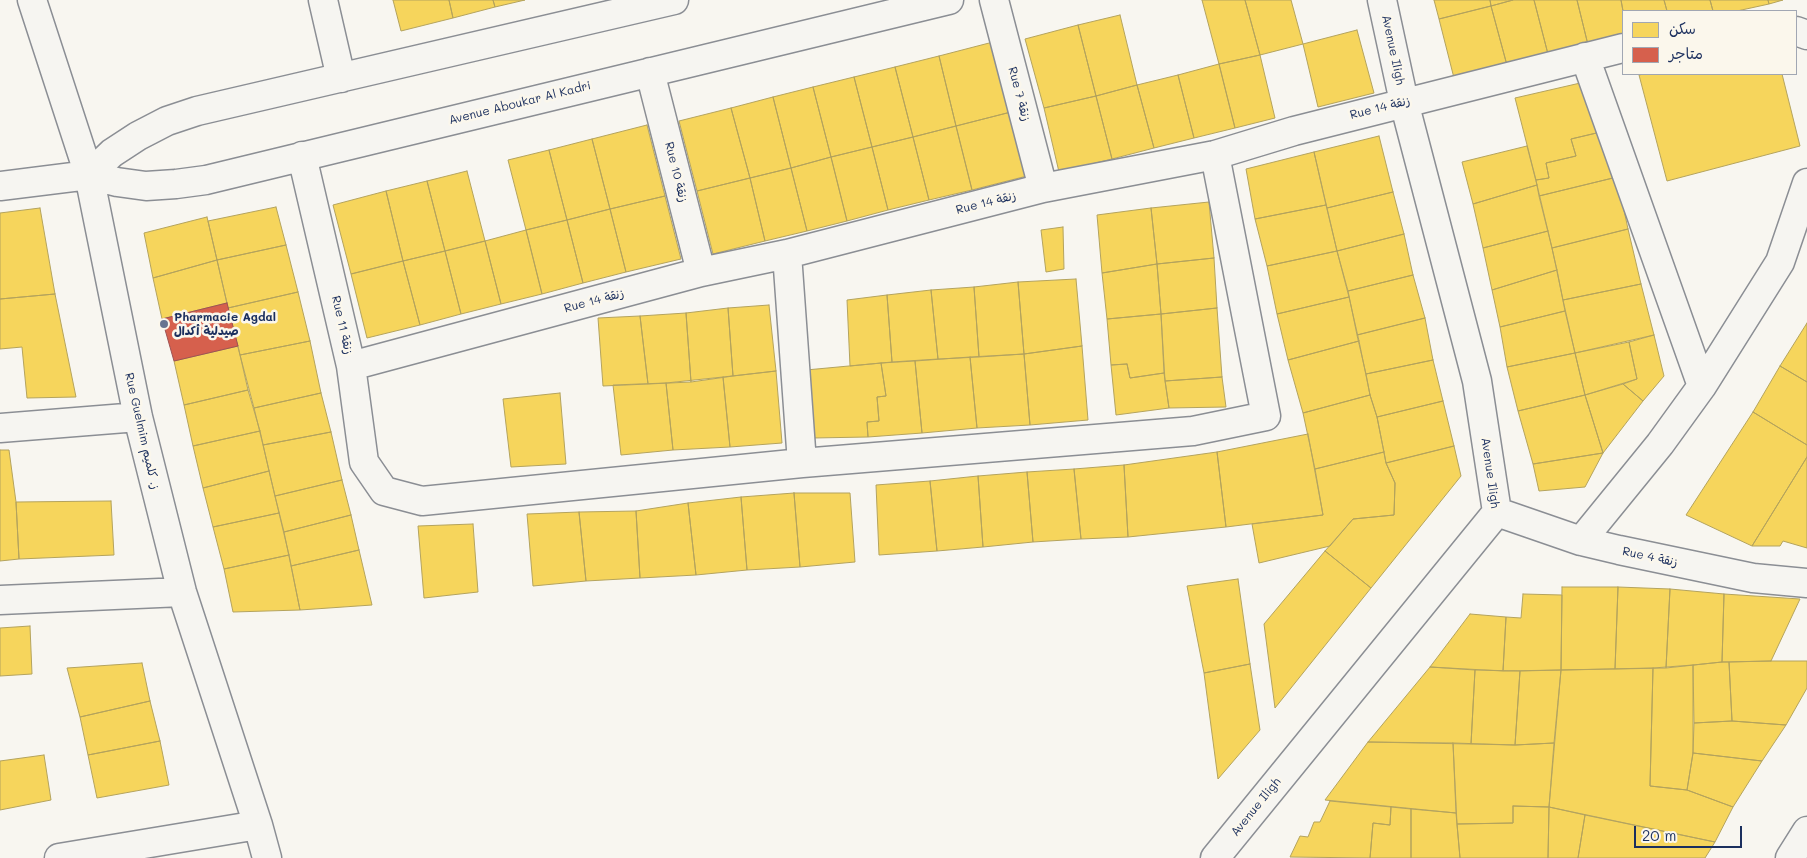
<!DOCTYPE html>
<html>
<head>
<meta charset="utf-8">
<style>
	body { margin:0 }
	#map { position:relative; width:1807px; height:858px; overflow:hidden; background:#f8f6f0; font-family:Mali,"Playpen Sans Arabic",sans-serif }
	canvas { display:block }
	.legend { position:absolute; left:1622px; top:10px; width:175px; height:65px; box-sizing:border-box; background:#fbf7ec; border:1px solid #a1a7b3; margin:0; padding:6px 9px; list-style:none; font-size:15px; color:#1b2f5e }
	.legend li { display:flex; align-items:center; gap:10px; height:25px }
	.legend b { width:25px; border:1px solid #a1a7b3 }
	.scale { position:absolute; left:1634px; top:826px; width:108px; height:22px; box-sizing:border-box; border:2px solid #1b2f5e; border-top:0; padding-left:6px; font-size:15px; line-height:18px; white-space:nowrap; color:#1b2f5e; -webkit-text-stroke:4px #fbf7ec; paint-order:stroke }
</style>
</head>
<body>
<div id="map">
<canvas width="1807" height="858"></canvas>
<ul class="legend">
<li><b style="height:14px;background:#f6d55c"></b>سكن</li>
<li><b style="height:14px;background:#d6604d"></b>متاجر</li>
</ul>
<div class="scale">20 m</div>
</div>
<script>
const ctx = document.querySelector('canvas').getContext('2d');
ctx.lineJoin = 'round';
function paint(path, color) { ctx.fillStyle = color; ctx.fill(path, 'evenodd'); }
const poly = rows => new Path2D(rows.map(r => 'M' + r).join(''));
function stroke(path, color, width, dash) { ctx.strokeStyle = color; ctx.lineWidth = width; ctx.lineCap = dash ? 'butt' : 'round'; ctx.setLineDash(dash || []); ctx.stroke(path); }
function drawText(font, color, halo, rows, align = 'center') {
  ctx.font = font + ' Mali,"Playpen Sans Arabic",sans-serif'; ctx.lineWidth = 5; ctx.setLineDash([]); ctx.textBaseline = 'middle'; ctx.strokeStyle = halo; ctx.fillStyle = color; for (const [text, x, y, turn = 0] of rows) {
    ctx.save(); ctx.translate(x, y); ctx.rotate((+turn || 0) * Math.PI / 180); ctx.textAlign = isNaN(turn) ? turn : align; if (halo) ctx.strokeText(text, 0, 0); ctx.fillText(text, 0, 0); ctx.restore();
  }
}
const homes = poly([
	[393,0,449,0,453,18,401,31,393,0],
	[449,0,493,0,495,7,453,18,449,0],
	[493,0,525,0,495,7,493,0],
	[1202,0,1245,0,1260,55,1219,64,1202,0],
	[1245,0,1291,0,1303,44,1260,55,1245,0],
	[1434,0,1490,0,1491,6,1439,19,1434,0],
	[1490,0,1513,0,1491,6,1490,0],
	[1513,0,1534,0,1549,58,1508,69,1491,6,1513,0],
	[1534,0,1577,0,1589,49,1549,58,1534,0],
	[1577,0,1621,0,1623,11,1623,40,1589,49,1577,0],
	[1621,0,1664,0,1667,11,1623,11,1621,0],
	[1664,0,1710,0,1713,11,1667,11,1664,0],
	[1710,0,1768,0,1769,4,1737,11,1713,11,1710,0],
	[1768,0,1783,0,1769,4,1768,0],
	[1491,6,1508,69,1455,82,1439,19,1491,6],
	[1120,15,1137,85,1096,96,1078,25,1120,15],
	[1078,25,1096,96,1044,108,1025,39,1078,25],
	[1357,30,1374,93,1318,107,1303,44,1357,30],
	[993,42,1011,112,956,126,939,56,993,42],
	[1260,55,1275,118,1235,128,1219,64,1260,55],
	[939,56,956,126,913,137,895,67,939,56],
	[1219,64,1235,128,1194,138,1178,75,1219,64],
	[895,67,913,137,872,147,854,77,895,67],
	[1644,74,1782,74,1800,146,1667,181,1639,75,1644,74],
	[1178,75,1194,138,1154,148,1137,85,1178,75],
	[854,77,872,147,831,157,813,87,854,77],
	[1589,81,1605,131,1571,139,1576,156,1546,163,1549,178,1536,180,1515,98,1589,81],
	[1137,85,1154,148,1112,159,1096,96,1137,85],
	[813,87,831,157,791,168,773,97,813,87],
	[1096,96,1112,159,1059,172,1044,108,1096,96],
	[773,97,791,168,750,178,731,108,773,97],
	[731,108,750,178,697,191,679,121,731,108],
	[1011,112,1027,176,972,190,956,126,1011,112],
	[647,125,665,196,610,209,592,139,647,125],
	[956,126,972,190,929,200,913,137,956,126],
	[1605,131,1617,177,1539,196,1536,180,1549,178,1546,163,1576,156,1571,139,1605,131],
	[1379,136,1393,192,1327,208,1314,152,1379,136],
	[913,137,929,200,888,210,872,147,913,137],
	[592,139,610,209,567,220,549,150,592,139],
	[1527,146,1537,185,1473,204,1462,162,1527,146],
	[872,147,888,210,847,221,831,157,872,147],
	[549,150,567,220,526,230,508,160,549,150],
	[1314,152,1326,205,1255,219,1246,169,1314,152],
	[831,157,847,221,807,231,791,168,831,157],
	[791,168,807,231,765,241,750,178,791,168],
	[467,171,485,241,445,251,427,181,467,171],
	[1617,177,1628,229,1552,248,1539,196,1617,177],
	[750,178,765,241,713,254,697,191,750,178],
	[427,181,445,251,403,261,386,191,427,181],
	[1537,185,1548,231,1483,248,1473,204,1537,185],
	[386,191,403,261,351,274,333,205,386,191],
	[1393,192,1404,234,1337,251,1327,208,1393,192],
	[665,196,681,259,626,272,610,209,665,196],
	[1209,202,1214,258,1157,264,1151,208,1209,202],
	[1326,205,1337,251,1267,266,1255,219,1326,205],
	[276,207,286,245,217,260,208,221,276,207],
	[40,208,55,294,0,299,0,213,40,208],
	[1151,208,1157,264,1102,273,1097,215,1151,208],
	[610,209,626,272,583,283,567,220,610,209],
	[207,217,217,260,153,278,144,233,207,217],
	[567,220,583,283,542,294,526,230,567,220],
	[1063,227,1064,269,1046,272,1041,230,1063,227],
	[1628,229,1641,284,1563,300,1552,248,1628,229],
	[526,230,542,294,501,304,485,241,526,230],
	[1548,231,1557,270,1492,290,1483,248,1548,231],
	[1404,234,1413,275,1348,291,1337,251,1404,234],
	[485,241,501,304,461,314,445,251,485,241],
	[286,245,298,292,228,308,217,260,286,245],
	[445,251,461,314,420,325,403,261,445,251],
	[1337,251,1349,297,1277,314,1267,266,1337,251],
	[1214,258,1217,308,1161,314,1157,264,1214,258],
	[217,260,227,303,162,319,153,278,217,260],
	[403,261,420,325,367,338,351,274,403,261],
	[1157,264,1161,314,1107,319,1102,273,1157,264],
	[1557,270,1565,311,1500,327,1492,290,1557,270],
	[1413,275,1425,318,1357,335,1348,291,1413,275],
	[1076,279,1082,346,1024,354,1018,282,1076,279],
	[1018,282,1024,354,979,357,974,287,1018,282],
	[1641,284,1654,335,1575,353,1563,300,1641,284],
	[974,287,979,357,938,359,931,290,974,287],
	[931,290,938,359,892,362,887,295,931,290],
	[298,292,310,341,240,355,228,308,298,292],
	[55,294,76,397,27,398,22,347,0,349,0,299,55,294],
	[887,295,892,362,850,366,847,300,887,295],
	[1349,297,1359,341,1288,360,1277,314,1349,297],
	[769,305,776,371,733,376,728,308,769,305],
	[728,308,733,376,691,382,686,313,728,308],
	[1217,308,1222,377,1165,381,1161,314,1217,308],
	[1565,311,1575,353,1507,367,1500,327,1565,311],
	[686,313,691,382,648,384,640,316,686,313],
	[1161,314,1164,373,1130,378,1127,364,1111,365,1107,319,1161,314],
	[640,316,648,384,603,386,598,318,640,316],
	[1425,318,1433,360,1366,374,1357,335,1425,318],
	[1807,323,1807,382,1780,366,1807,323],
	[1654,335,1664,376,1643,401,1623,384,1637,379,1629,342,1654,335],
	[310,341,321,393,254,408,240,355,310,341],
	[1359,341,1370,395,1303,413,1288,360,1359,341],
	[1629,342,1637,379,1585,395,1575,353,1629,342],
	[238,346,248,390,184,405,174,361,238,346],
	[1082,346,1088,420,1030,425,1024,354,1082,346],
	[1575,353,1585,395,1518,411,1507,367,1575,353],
	[1024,354,1030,425,977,428,970,357,1024,354],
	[970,357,977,428,922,433,915,361,970,357],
	[1433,360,1443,401,1377,417,1370,395,1366,374,1433,360],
	[915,361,922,433,868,437,867,422,879,421,877,397,886,396,881,363,915,361],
	[881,363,886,396,877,397,879,421,867,422,868,437,813,438,806,370,881,363],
	[1127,364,1130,378,1164,373,1169,408,1116,415,1111,365,1127,364],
	[1780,366,1807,382,1807,445,1753,412,1780,366],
	[776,371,782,443,730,447,723,377,776,371],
	[723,377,730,447,673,450,666,383,723,377],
	[1222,377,1226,407,1169,408,1165,381,1222,377],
	[666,383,673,450,621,455,613,385,666,383],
	[1623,384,1643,401,1603,453,1585,395,1623,384],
	[248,390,260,431,193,446,184,405,248,390],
	[321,393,331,432,263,445,254,408,321,393],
	[560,393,566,464,511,467,503,399,560,393],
	[1370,395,1377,417,1384,452,1315,469,1303,413,1370,395],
	[1585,395,1603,453,1533,464,1518,411,1585,395],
	[1443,401,1454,446,1386,463,1377,417,1443,401],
	[1753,412,1807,445,1807,457,1752,546,1686,515,1753,412],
	[260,431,269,471,203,488,193,446,260,431],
	[331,432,342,480,275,496,263,445,331,432],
	[1308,434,1323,515,1226,527,1217,452,1308,434],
	[1454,446,1461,476,1371,588,1325,551,1353,519,1394,515,1395,483,1386,463,1454,446],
	[0,450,9,450,16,502,19,559,0,561,0,450],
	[1217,452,1226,527,1128,537,1124,465,1217,452],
	[1384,452,1386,463,1395,483,1394,515,1353,519,1330,546,1259,563,1252,524,1323,515,1315,469,1384,452],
	[1603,453,1585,487,1539,491,1533,464,1603,453],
	[1807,457,1807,548,1783,541,1780,546,1752,546,1807,457],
	[1124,465,1128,537,1081,539,1074,469,1124,465],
	[1074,469,1081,539,1033,542,1027,472,1074,469],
	[269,471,279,513,213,527,203,488,269,471],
	[1027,472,1033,542,983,547,978,476,1027,472],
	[978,476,983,547,937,551,930,481,978,476],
	[342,480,351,515,284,532,275,496,342,480],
	[930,481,937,551,879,555,876,485,930,481],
	[794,493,850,493,855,562,800,567,794,493],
	[794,493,800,567,747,570,741,497,794,493],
	[741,497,747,570,696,575,688,503,741,497],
	[111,501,114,555,19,559,16,502,111,501],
	[688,503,696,575,640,578,636,511,688,503],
	[636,511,640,578,586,581,579,512,636,511],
	[579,512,586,581,533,586,527,514,579,512],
	[279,513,289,555,224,569,213,527,279,513],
	[351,515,359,550,291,566,284,532,351,515],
	[473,524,478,592,424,598,418,526,473,524],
	[359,550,372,605,300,610,291,566,359,550],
	[1325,551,1371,588,1275,708,1264,624,1325,551],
	[289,555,300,610,233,612,224,569,289,555],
	[1238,579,1250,664,1204,673,1187,586,1238,579],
	[1562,587,1618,587,1615,669,1561,670,1562,587],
	[1618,587,1670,589,1666,668,1615,669,1618,587],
	[1670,589,1724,594,1722,662,1666,668,1670,589],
	[1523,594,1562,595,1561,670,1503,671,1506,617,1521,618,1523,594],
	[1724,594,1800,599,1771,661,1722,662,1724,594],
	[1470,614,1506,617,1503,671,1430,667,1470,614],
	[30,626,32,674,0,676,0,628,30,626],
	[1771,661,1807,661,1807,688,1786,725,1732,721,1729,662,1771,661],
	[1722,662,1729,662,1732,721,1694,723,1693,665,1722,662],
	[142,663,150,701,80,717,67,668,142,663],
	[1250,664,1260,730,1218,779,1204,673,1250,664],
	[1693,665,1693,753,1687,790,1650,786,1653,668,1693,665],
	[1430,667,1475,670,1471,744,1368,742,1430,667],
	[1653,668,1650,786,1687,790,1733,807,1715,842,1549,807,1561,670,1653,668],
	[1475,670,1520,671,1515,745,1471,744,1475,670],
	[1561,670,1554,743,1515,745,1520,671,1561,670],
	[150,701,160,741,88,755,80,717,150,701],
	[1732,721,1786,725,1762,761,1693,753,1694,723,1732,721],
	[160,741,169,785,97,798,88,755,160,741],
	[1368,742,1453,743,1456,813,1325,800,1368,742],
	[1453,743,1515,745,1554,743,1549,807,1513,806,1513,823,1457,824,1453,743],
	[1693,753,1762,761,1733,807,1687,790,1693,753],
	[44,755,51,800,0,810,0,761,44,755],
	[1330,801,1391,807,1390,825,1373,823,1370,858,1290,857,1300,836,1308,837,1314,822,1320,822,1330,801],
	[1513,806,1549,807,1548,858,1460,858,1457,824,1513,823,1513,806],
	[1391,807,1411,809,1411,858,1370,858,1373,823,1390,825,1391,807],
	[1549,807,1585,815,1578,858,1548,858,1549,807],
	[1411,809,1456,813,1460,858,1411,858,1411,809],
	[1585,815,1715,842,1705,858,1578,858,1585,815]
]);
const shops = poly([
	[227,303,238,346,174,361,162,319,227,303]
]);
const minor = poly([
	[32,0,89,175,138,417,182,592,258,825,267,858],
	[323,0,341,78],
	[994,0,1043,188],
	[1796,31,1807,35],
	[1585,57,1702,386],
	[650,72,701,272],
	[302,156,351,366,364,462,384,491,422,501,802,463,1193,431,1266,416,1215,155],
	[89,175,112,153,138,136,167,121,197,111,674,0],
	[0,186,89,175,117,182,146,186,176,184,206,180,949,0],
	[787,254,802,463],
	[351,366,701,272,787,254,1043,188,1215,155,1294,131,1623,48],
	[0,428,138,417],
	[1497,512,1581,541,1619,550,1753,578,1807,583],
	[1581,541,1660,444,1702,386,1780,262,1807,183],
	[0,600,182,592],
	[59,858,258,825],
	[1215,858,1497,512,1477,381,1404,102,1382,0]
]);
const major = poly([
	[1790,858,1807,831]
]);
const markers = [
	[164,324,5,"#687591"]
];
const streetNames = [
	["Avenue Iligh",1393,50,78],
	["Rue 7 زنقة",1019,94,75],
	["Avenue Aboukar Al Kadri",520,103,-14],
	["Rue 14 زنقة",1380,108,-14],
	["Rue 10 زنقة",676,172,76],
	["Rue 14 زنقة",986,203,-14],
	["Rue 14 زنقة",594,301,-15],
	["Rue 11 زنقة",342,325,77],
	["Rue Guelmim ز. كلميم",142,431,77],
	["Avenue Iligh",1490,473,82],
	["Rue 4 زنقة",1650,557,12],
	["Avenue Iligh",1256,807,-51]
];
const poiNames = [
	["Pharmacie Agdal",174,317],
	["صيدلية أكدال",174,331]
];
paint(homes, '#f6d55c');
stroke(homes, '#b4a35d', 1);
paint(shops, '#d6604d');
stroke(shops, '#9e5152', 1);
stroke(minor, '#8b8e94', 31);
stroke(major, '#8b8e94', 31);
stroke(minor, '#f6f5f1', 28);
stroke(major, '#f6f5f1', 28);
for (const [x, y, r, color] of markers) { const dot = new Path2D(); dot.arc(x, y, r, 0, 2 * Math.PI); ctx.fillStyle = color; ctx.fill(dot); stroke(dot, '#fbf7ec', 2); }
drawText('12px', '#1b2f5e', '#fbf7ec', streetNames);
drawText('bold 12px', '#1b2f5e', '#fbf7ec', poiNames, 'left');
</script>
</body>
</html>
